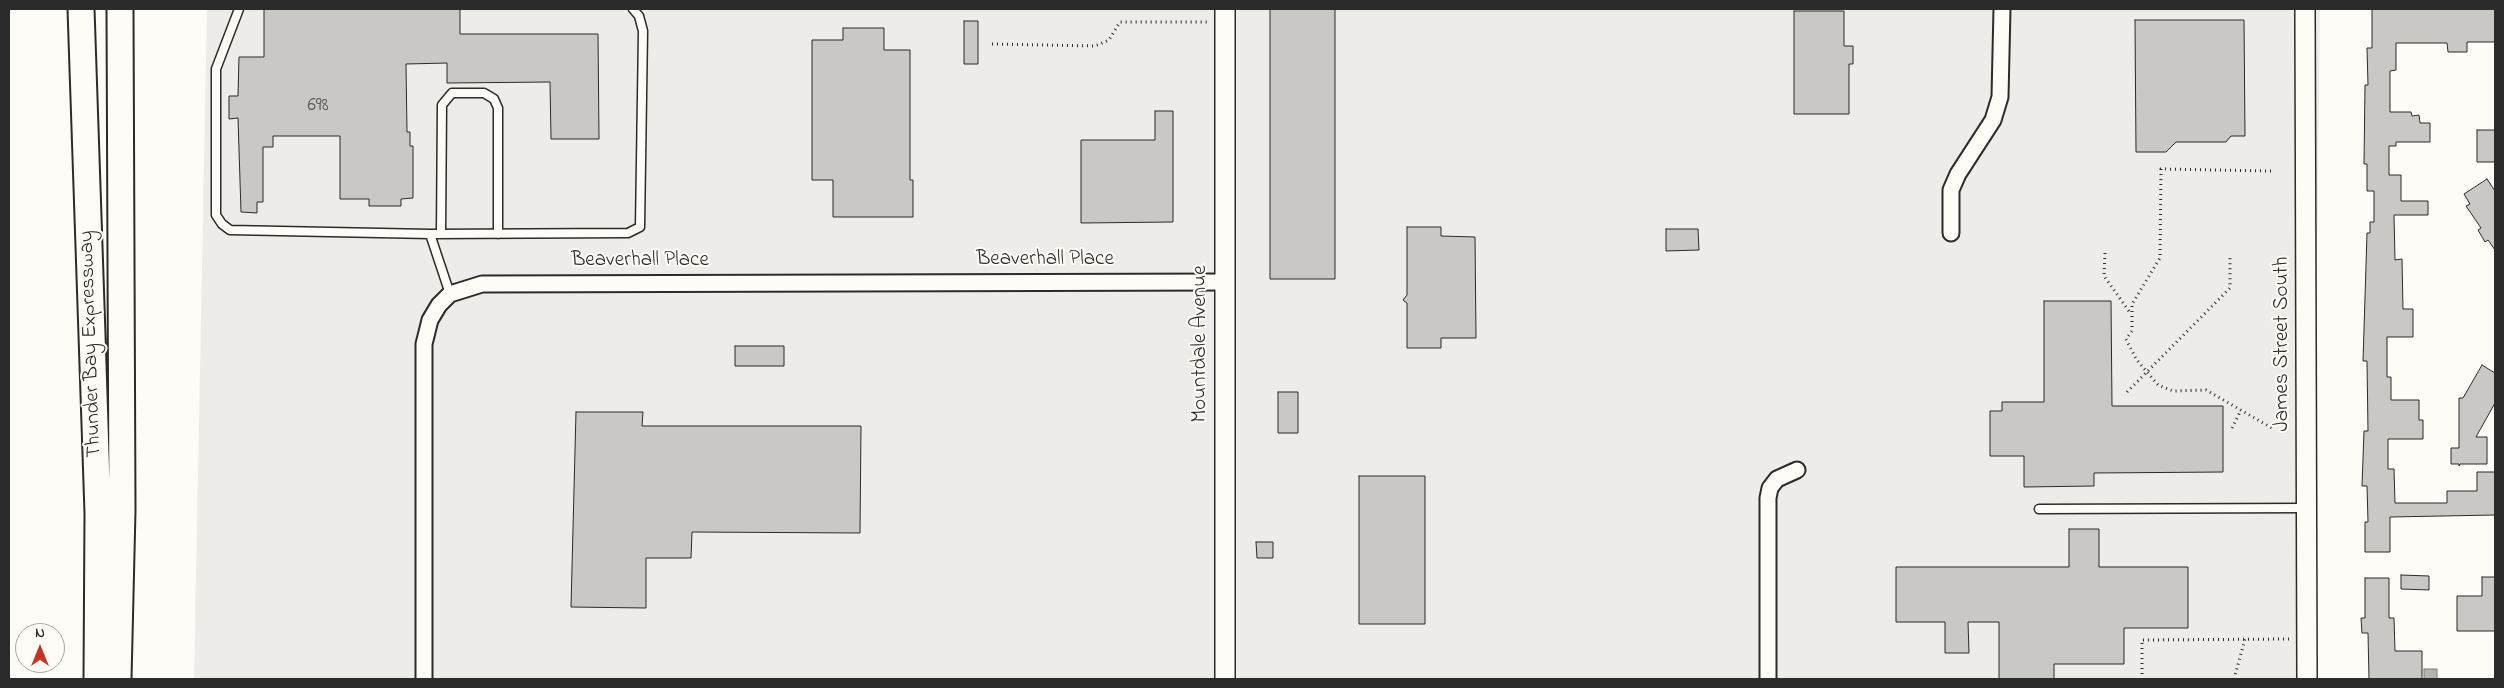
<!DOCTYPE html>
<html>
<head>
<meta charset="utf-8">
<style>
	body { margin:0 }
	#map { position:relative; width:2504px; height:688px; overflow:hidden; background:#fdfcf7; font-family:"Indie Flower",sans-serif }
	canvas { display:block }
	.frame { position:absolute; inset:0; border:10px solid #2b2b2b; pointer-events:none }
	.north { position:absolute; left:15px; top:623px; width:50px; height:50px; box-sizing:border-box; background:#fdfcf7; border:1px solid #a9a8a5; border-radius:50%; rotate:0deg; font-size:14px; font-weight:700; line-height:20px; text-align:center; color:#2b2b2b }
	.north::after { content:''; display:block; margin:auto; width:18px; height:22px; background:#c8321e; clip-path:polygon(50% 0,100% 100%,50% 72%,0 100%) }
</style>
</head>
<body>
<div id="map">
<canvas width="2504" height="688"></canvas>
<div class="frame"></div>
<div class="north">N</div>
</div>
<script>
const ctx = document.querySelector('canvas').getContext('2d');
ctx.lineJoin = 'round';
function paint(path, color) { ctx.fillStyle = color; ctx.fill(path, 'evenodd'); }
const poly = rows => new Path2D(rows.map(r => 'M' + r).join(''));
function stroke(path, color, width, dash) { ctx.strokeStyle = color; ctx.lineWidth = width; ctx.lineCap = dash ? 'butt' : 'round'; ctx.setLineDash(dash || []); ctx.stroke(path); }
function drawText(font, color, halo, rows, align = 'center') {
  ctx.font = font + ' "Indie Flower",sans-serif'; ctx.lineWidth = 4; ctx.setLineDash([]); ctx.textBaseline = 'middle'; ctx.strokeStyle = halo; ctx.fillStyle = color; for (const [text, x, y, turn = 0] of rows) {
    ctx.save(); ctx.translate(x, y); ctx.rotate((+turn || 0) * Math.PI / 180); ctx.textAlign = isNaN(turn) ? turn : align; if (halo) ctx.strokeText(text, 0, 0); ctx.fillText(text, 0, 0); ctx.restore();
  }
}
const built = poly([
	[207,9,2320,9,2312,679,194,679]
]);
const water = poly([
	[2424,669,2437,669,2437,679,2424,679,2424,669]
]);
const building = poly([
	[264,9,460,9,460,34,598,34,599,139,551,139,550,82,447,83,447,63,406,64,407,132,410,132,410,146,413,146,413,198,401,199,401,206,369,206,369,199,340,199,340,136,273,136,273,147,263,147,263,202,257,202,257,213,241,212,238,118,229,119,229,96,238,96,239,57,264,57,264,9],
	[1270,9,1335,9,1335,279,1270,279,1270,9],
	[2372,9,2495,9,2495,42,2467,42,2467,52,2448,52,2447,43,2396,43,2396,70,2390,71,2390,112,2411,112,2412,116,2419,115,2420,123,2430,123,2430,142,2396,142,2396,146,2389,146,2389,175,2401,175,2401,201,2428,201,2428,215,2394,215,2395,260,2402,259,2403,309,2413,309,2413,337,2387,337,2387,377,2391,377,2391,400,2419,400,2419,420,2423,420,2423,439,2388,439,2388,469,2394,469,2395,503,2447,503,2447,491,2477,491,2477,472,2495,472,2495,515,2390,517,2390,552,2365,552,2365,522,2368,522,2367,486,2362,486,2364,431,2368,431,2367,361,2363,361,2367,233,2370,233,2370,222,2374,222,2374,191,2367,191,2367,164,2364,164,2365,85,2368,85,2367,48,2372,48,2372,9],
	[1794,11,1844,11,1844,46,1853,46,1853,64,1849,64,1849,114,1794,114,1794,11],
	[2135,20,2244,20,2245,136,2231,136,2226,142,2176,142,2166,152,2136,152,2135,20],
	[964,21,978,21,978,64,964,64,964,21],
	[843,28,884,28,884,50,910,50,910,180,913,180,913,217,833,217,833,180,812,180,812,40,843,40,843,28],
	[1155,111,1173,111,1173,222,1081,223,1081,140,1155,140,1155,111],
	[2477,130,2495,130,2495,162,2477,162,2477,130],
	[2487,179,2495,191,2495,250,2488,240,2485,242,2478,230,2481,228,2466,206,2470,204,2464,194,2487,179],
	[1407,227,1441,227,1441,236,1475,237,1476,338,1441,338,1441,348,1407,348,1407,303,1403,300,1407,295,1407,227],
	[1666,229,1698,229,1699,250,1666,251,1666,229],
	[2044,301,2111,301,2112,406,2223,406,2223,472,2094,473,2094,486,2024,487,2024,456,1990,456,1990,411,2002,411,2002,402,2044,402,2044,301],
	[735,346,784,346,784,366,735,366,735,346],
	[2482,365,2495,373,2495,403,2476,437,2487,437,2487,464,2460,464,2459,466,2459,464,2451,464,2451,448,2459,448,2459,398,2463,398,2482,365],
	[1278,392,1298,392,1298,433,1278,433,1278,392],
	[576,412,643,412,642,426,861,426,860,533,692,532,691,558,646,558,646,608,571,607,576,412],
	[1359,476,1425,476,1425,624,1359,624,1359,476],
	[2069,529,2099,529,2099,567,2188,567,2188,628,2124,628,2124,664,2054,664,2054,679,1999,679,1999,622,1968,622,1969,653,1945,653,1945,622,1896,622,1896,567,2069,567,2069,529],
	[1256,542,1273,542,1273,558,1257,558,1256,542],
	[2401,575,2429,576,2429,590,2401,589,2401,575],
	[2482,577,2495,577,2495,631,2457,631,2457,596,2482,596,2482,577],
	[2365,578,2389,578,2389,618,2394,618,2395,651,2422,651,2422,679,2369,679,2368,633,2362,633,2361,618,2365,618,2365,578]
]);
const path = poly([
	[992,44,1095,46,1109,40,1120,22,1207,22],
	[2271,171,2161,169,2160,258,2132,304,2132,331,2126,339,2136,359,2158,385,2173,391,2206,390,2272,428],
	[2105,253,2104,276,2131,314],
	[2127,392,2230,288,2230,258],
	[2232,428,2241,410],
	[2142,679,2142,640,2289,639],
	[2234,679,2245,639]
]);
const service = poly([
	[239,9,216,69,216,215,222,224,230,230,430,234,450,294],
	[441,233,442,105,452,93,484,93,494,99,498,108,498,234],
	[430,234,628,233,640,227,643,31,639,16,633,9],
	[2039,509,2307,508]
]);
const minor = poly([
	[1951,233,1951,190,1958,174,1993,120,2000,97,2002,9],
	[424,679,424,344,430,320,439,305,450,294,482,284,1225,282],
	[1768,679,1768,498,1770,488,1777,479,1797,470]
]);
const tertiary = poly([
	[2305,9,2307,679],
	[1225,679,1225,9]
]);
const trunk = poly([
	[81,9,98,513,97,679],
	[118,679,122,511,120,9]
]);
const numberNames = [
	["698",318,107]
];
const streetNames = [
	["Beaverhall Place",1045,261],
	["Beaverhall Place",640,262],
	["Thunder Bay Expressway",92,344,-92],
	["Mountdale Avenue",1202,344,-90],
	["James Street South",2284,344,-90]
];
paint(built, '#edece8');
paint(water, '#b5b4b1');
stroke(water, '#7e7d7b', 1);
paint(building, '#c9c8c4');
stroke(building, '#2b2b2b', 1);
stroke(service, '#2b2b2b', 11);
stroke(minor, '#2b2b2b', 19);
stroke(tertiary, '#2b2b2b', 22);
stroke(trunk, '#2b2b2b', 29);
stroke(path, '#2b2b2b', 3, [1, 4]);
stroke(service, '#fdfcf7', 8);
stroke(minor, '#fdfcf7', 15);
stroke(tertiary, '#fdfcf7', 19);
stroke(trunk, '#fdfcf7', 25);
drawText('19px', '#525251', null, numberNames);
drawText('21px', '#2b2b2b', '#fdfcf7', streetNames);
</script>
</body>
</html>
